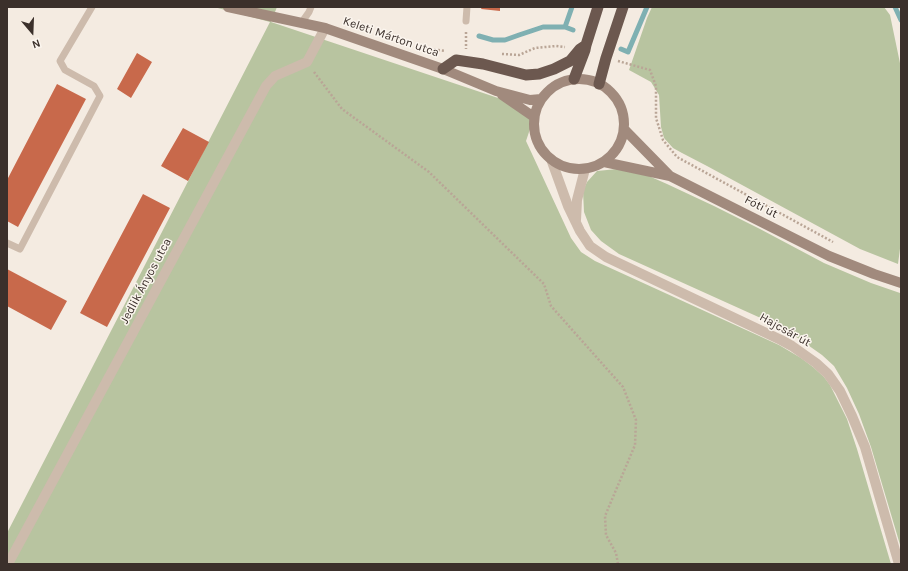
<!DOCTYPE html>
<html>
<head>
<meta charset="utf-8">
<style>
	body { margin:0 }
	#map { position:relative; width:908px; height:571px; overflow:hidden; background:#f4ebe1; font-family:Karla,sans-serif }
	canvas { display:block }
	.frame { position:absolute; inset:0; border:8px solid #3b302b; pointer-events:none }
	.north { position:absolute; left:12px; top:12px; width:40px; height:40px; -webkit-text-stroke:3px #fbf5ee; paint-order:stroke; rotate:161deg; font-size:11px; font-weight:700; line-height:16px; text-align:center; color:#3b302b }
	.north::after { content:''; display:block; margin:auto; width:14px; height:18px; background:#3b302b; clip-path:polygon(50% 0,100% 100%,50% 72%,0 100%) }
</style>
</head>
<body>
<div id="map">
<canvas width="908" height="571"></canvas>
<div class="frame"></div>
<div class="north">N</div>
</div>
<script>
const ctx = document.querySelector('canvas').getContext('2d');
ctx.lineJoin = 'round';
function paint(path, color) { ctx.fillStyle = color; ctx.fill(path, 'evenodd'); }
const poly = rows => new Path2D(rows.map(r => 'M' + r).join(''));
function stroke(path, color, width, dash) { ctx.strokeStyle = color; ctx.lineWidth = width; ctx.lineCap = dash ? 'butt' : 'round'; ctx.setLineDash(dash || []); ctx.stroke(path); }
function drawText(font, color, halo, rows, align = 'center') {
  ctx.font = font + ' Karla,sans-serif'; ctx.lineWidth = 3; ctx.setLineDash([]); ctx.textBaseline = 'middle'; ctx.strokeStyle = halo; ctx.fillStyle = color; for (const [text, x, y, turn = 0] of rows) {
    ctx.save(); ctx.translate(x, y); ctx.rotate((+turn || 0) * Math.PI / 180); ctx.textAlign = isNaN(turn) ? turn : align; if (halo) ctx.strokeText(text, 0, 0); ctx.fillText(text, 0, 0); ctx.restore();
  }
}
const green = poly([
	[214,7,277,7,271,22,522,106,534,117,526,141,571,238,581,252,595,261,779,345,801,358,813,367,824,377,830,385,847,419,857,449,891,564,7,564,7,533,270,22],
	[652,7,884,7,890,15,901,68,901,241,898,264,860,249,707,166,682,153,673,148,664,138,661,127,659,95,651,82,629,70,647,18],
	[617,169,642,173,667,184,714,206,760,229,824,263,871,283,900,293,901,305,901,548,871,447,859,414,847,388,834,366,822,355,785,329,619,254,601,241,591,230,584,212,583,191,587,182,597,171]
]);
const stream = poly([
	[895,7,901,20],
	[565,27,573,30],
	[479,36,493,40,505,40,519,35,543,27,565,27,572,7],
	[621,49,628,52,647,7]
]);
const building = poly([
	[482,7,500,7,500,11,481,9],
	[137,53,152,62,131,98,117,89],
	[57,84,86,99,18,227,7,221,7,180],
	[183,128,209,142,188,181,161,166],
	[143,194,170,208,107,327,80,313],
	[7,269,67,301,51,330,7,306]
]);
const path = poly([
	[466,32,466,49],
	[430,49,445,51],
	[502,54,519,55,535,48,556,46,565,47],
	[618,61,650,70,656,86,656,118,663,140,677,157,833,242],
	[314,72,342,109,429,172,544,284,551,306,623,387,636,420,635,445,605,516,606,535,616,553,618,564]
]);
const service = poly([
	[466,21,467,7],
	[302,22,309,12,311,7],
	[7,243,20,249,100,96,94,86,65,70,60,61,92,7]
]);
const minor = poly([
	[551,159,568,206,580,231,590,246,606,257,781,340,792,346,816,363,828,374,840,391,852,416,865,447,899,564],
	[576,220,577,200,585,169],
	[8,564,266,86,275,76,307,62,325,28]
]);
const secondary = poly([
	[228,7,325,28,443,69,496,91,530,100,541,99],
	'534 124a45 45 0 1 1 90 0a45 45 0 1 1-90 0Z',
	[502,95,534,117],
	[624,129,670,176,829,256,874,274,901,283],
	[604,162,670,176]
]);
const trunk = poly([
	[443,69,456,60,483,64,526,75,539,74,554,69,570,61,580,49,586,45],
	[574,79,585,50,586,45,598,7],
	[599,84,606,58,623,7]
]);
const streetNames = [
	["Keleti Márton utca",391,37,19],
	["Fóti út",761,207,27],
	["Jedlik Ányos utca",146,281,-62],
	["Hajcsár út",785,330,29]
];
paint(green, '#b8c4a0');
stroke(stream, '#7fb0b2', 5);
paint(building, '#c8694b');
stroke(path, '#b9a596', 2.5, [2, 2]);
stroke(service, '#cdbbac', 7);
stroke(minor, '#cdbbac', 10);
stroke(secondary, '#a18a7d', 10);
stroke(trunk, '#6c584f', 11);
drawText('12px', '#3b302b', '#fbf5ee', streetNames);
</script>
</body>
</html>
